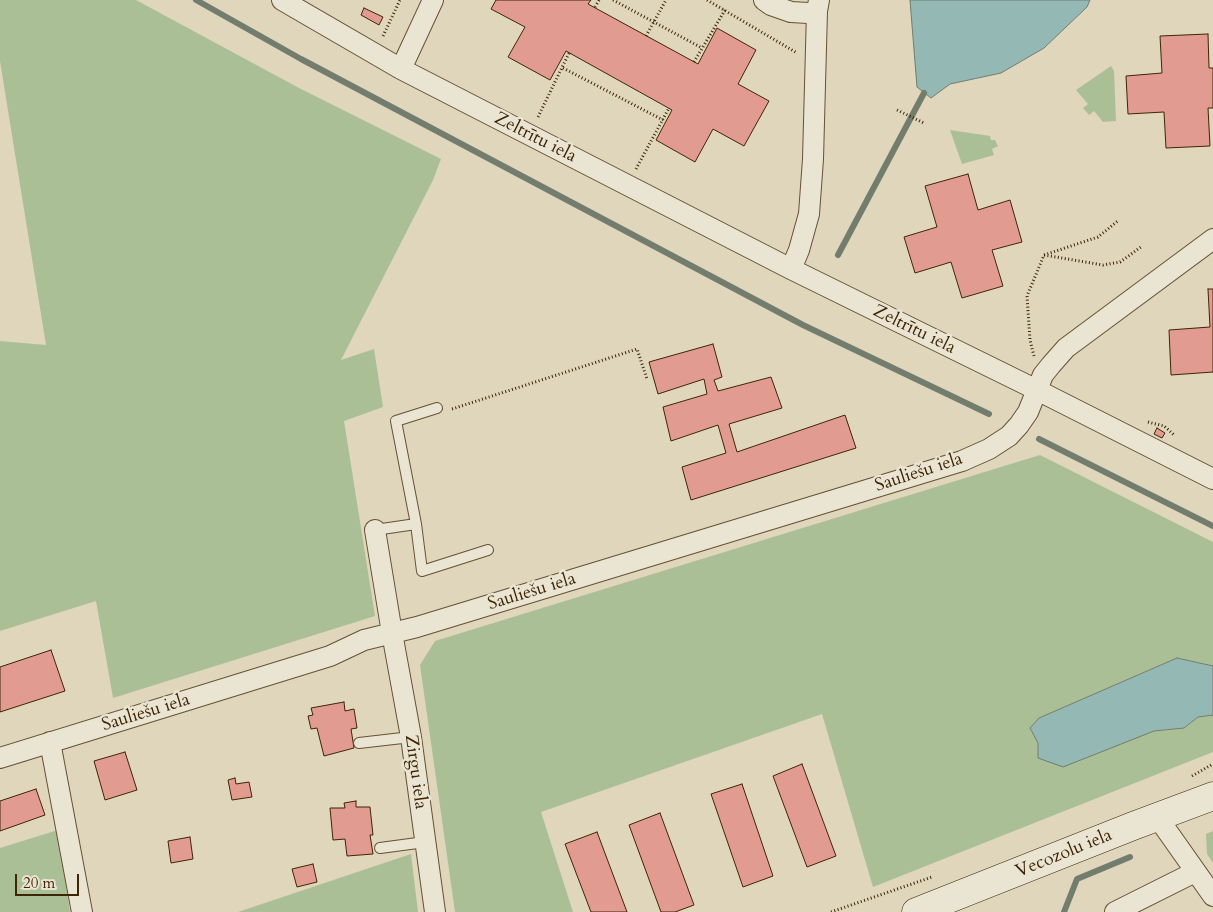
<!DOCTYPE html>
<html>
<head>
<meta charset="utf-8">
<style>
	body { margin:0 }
	#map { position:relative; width:1213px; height:912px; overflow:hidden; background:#dfd6bb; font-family:Cardo,serif }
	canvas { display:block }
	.scale { position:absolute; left:15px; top:874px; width:64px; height:22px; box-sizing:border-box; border:2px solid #3e2504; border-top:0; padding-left:6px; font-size:15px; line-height:18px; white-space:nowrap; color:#3e2504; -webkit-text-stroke:4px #eae4d3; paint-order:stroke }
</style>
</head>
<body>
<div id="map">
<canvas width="1213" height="912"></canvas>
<div class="scale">20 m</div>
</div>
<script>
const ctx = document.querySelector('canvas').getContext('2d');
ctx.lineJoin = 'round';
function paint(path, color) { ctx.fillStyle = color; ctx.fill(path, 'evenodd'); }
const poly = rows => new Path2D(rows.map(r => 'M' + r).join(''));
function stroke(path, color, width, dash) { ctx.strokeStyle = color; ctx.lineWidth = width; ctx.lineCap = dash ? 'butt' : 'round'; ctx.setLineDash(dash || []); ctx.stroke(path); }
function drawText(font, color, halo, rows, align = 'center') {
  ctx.font = font + ' Cardo,serif'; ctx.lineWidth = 5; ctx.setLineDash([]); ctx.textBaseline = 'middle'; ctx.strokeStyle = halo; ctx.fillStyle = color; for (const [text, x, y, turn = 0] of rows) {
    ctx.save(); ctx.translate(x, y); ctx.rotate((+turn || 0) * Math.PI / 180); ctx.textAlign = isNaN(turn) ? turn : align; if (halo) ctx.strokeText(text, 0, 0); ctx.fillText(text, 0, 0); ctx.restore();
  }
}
const green = poly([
	[0,0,136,0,299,88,441,159,433,180,341,360,374,349,383,407,344,421,375,616,113,698,96,601,0,631,0,341,46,345,0,61],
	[1111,66,1114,71,1116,121,1103,122,1094,111,1089,115,1083,108,1088,104,1076,90],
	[950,130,990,136,991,140,995,140,998,146,992,149,994,155,962,164],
	[1040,455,1213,542,1213,666,1177,658,1039,718,1030,728,1038,743,1184,728,1198,717,1213,715,1213,752,873,887,822,714,541,812,573,912,455,912,420,665,435,641],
	[58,830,70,912,0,912,0,848],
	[1213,831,1213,863,1207,854,1206,834],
	[411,854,418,912,238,912]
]);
const water = poly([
	[910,0,1090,0,1087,7,1044,48,1001,73,950,84,931,98,917,87,910,0],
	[1177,658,1213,666,1213,715,1198,717,1184,728,1154,731,1063,767,1038,758,1038,743,1030,728,1039,718,1177,658]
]);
const stream = poly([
	[196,0,301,59,803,325,989,414],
	[838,255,924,93],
	[1039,439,1213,526],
	[1064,912,1077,879,1130,857]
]);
const building = poly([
	[496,0,591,0,588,4,698,64,717,28,756,50,738,84,769,101,744,146,713,129,695,162,656,140,672,110,566,51,550,80,508,57,525,27,491,9,496,0],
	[364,8,383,17,379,25,361,15,364,8],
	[1208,34,1209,68,1213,68,1213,108,1208,108,1210,146,1166,148,1164,112,1128,114,1126,76,1162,73,1160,36,1208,34],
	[968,174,978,210,1010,200,1022,242,992,250,1003,286,962,298,951,262,915,273,904,237,937,227,925,186,968,174],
	[1208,289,1213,289,1213,372,1171,375,1169,330,1210,327,1208,289],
	[713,344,722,377,714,380,718,391,771,377,782,408,729,424,737,452,845,415,856,448,691,500,682,467,726,453,718,425,671,441,663,407,707,394,704,379,658,394,649,362,713,344],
	[1157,428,1165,433,1162,438,1154,434,1157,428],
	[51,650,65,691,0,712,0,667,51,650],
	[344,702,345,711,354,709,357,728,351,729,354,748,324,756,317,728,311,729,308,716,313,715,311,708,344,702],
	[125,752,137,790,105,800,94,761,125,752],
	[802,764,836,856,807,867,773,776,802,764],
	[235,778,236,784,249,782,252,797,232,800,228,780,235,778],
	[742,784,773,876,743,887,711,794,742,784],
	[36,789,45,815,0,831,0,801,36,789],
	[356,801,356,807,370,807,373,835,370,835,373,854,347,856,345,839,333,840,330,808,345,808,344,803,356,801],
	[660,813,694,905,675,912,661,912,629,825,660,813],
	[597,832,627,912,591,912,565,844,597,832],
	[190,837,193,859,171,863,168,841,190,837],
	[313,864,317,882,297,887,292,869,313,864]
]);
const path = poly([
	[613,0,702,48],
	[707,0,797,53],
	[595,7,599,0],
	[383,36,400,0],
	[646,36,666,0],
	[694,62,725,10],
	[563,68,663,120],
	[897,110,924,123],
	[538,117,569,53],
	[636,169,669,108],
	[1044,255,1103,265,1120,262,1141,247],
	[1034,356,1030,340,1027,296,1044,255,1098,237,1119,220],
	[452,409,637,349,647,379],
	[1148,422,1164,426,1172,433,1175,436],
	[1192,776,1213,764],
	[831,912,932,877]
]);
const lane = poly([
	[416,524,396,421,437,408],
	[375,530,416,524,422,571,488,550],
	[359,743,411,737],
	[380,848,425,842]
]);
const street = poly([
	[282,0,401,69,791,269,1037,390,1213,479],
	[764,0,771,5,791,12,808,13,817,11],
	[401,69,433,0],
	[791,269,799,250,809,214,813,159,817,11,819,0],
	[375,530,392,633,411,737,435,912],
	[50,742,82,912],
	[0,758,330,656,364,640,417,627,962,461,989,449,1009,436,1019,425,1028,412,1043,375,1051,365,1066,348,1213,239],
	[1158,818,1213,896],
	[1115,912,1195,872]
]);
const secondary = poly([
	[916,912,1133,826,1213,796]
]);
const streetNames = [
	["Zeltrītu iela",535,138,27],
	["Zeltrītu iela",914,330,26],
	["Sauliešu iela",919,473,-18],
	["Sauliešu iela",532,592,-17],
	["Sauliešu iela",146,713,-17],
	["Zirgu iela",415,772,82],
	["Vecozolu iela",1064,854,-22]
];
paint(green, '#abbf96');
paint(water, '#94b8b4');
stroke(water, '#727d6e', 1);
stroke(stream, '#727d6e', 6);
paint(building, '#e29b90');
stroke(building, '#3e2504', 1);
stroke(lane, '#665132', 12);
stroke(street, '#665132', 22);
stroke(secondary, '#3e2504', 29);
stroke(path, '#3e2504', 3, [1, 2.5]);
stroke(lane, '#eae4d3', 10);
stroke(street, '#eae4d3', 20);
stroke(secondary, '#eae4d3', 28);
drawText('18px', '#3e2504', '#eae4d3', streetNames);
</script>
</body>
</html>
